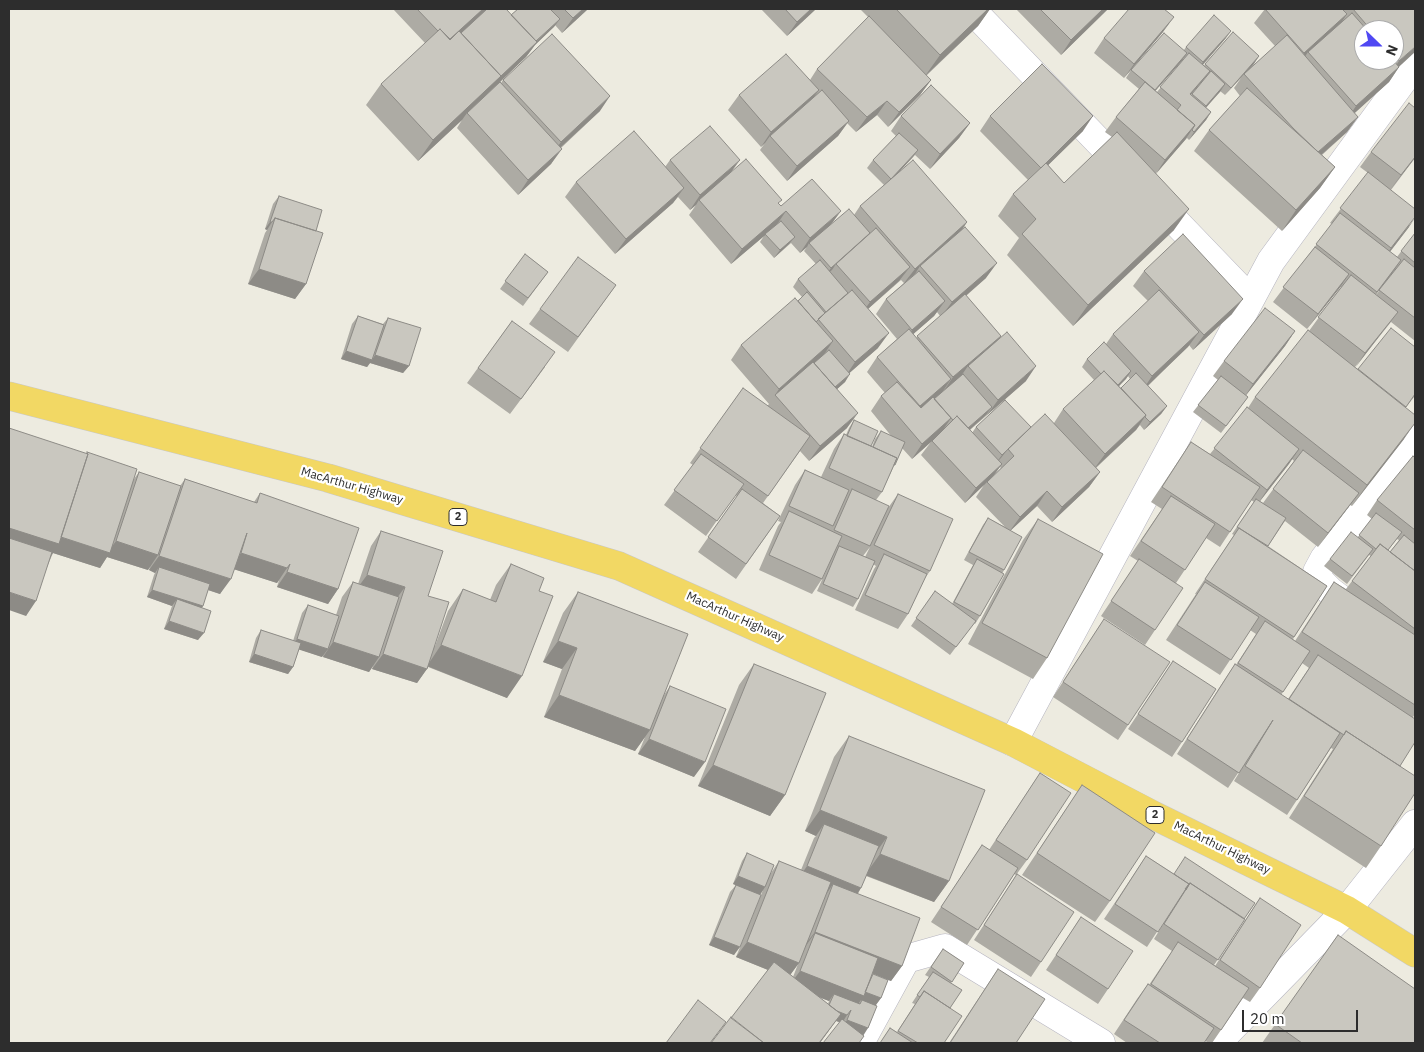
<!DOCTYPE html>
<html>
<head>
<meta charset="utf-8">
<style>
	body { margin:0 }
	#map { position:relative; width:1424px; height:1052px; overflow:hidden; background:#edebe0; font-family:"IBM Plex Sans",sans-serif }
	canvas { display:block }
	.frame { position:absolute; inset:0; border:10px solid #2d2d2d; pointer-events:none }
	.north { position:absolute; left:1354px; top:20px; width:50px; height:50px; box-sizing:border-box; background:#fff; border:1px solid #ababab; border-radius:50%; rotate:112deg; font-size:14px; font-weight:700; line-height:20px; text-align:center; color:#2d2d2d }
	.north::after { content:''; display:block; margin:auto; width:18px; height:22px; background:#5048f3; clip-path:polygon(50% 0,100% 100%,50% 72%,0 100%) }
	.scale { position:absolute; left:1242px; top:1010px; width:116px; height:22px; box-sizing:border-box; border:2px solid #2d2d2d; border-top:0; padding-left:6px; font-size:15px; line-height:18px; white-space:nowrap; color:#2d2d2d; -webkit-text-stroke:4px #fff; paint-order:stroke }
</style>
</head>
<body>
<div id="map">
<canvas width="1424" height="1052"></canvas>
<div class="frame"></div>
<div class="north">N</div>
<div class="scale">20 m</div>
</div>
<script>
const ctx = document.querySelector('canvas').getContext('2d');
ctx.lineJoin = 'round';
const poly = rows => new Path2D(rows.map(r => 'M' + r).join(''));
function stroke(path, color, width, dash) { ctx.strokeStyle = color; ctx.lineWidth = width; ctx.lineCap = dash ? 'butt' : 'round'; ctx.setLineDash(dash || []); ctx.stroke(path); }
function paint(path, color) { ctx.fillStyle = color; ctx.fill(path, 'evenodd'); }
function drawText(font, color, halo, rows, align = 'center') {
  ctx.font = font + ' "IBM Plex Sans",sans-serif'; ctx.lineWidth = 4.5; ctx.setLineDash([]); ctx.textBaseline = 'middle'; ctx.strokeStyle = halo; ctx.fillStyle = color; for (const [text, x, y, turn = 0] of rows) {
    ctx.save(); ctx.translate(x, y); ctx.rotate((+turn || 0) * Math.PI / 180); ctx.textAlign = isNaN(turn) ? turn : align; if (halo) ctx.strokeText(text, 0, 0); ctx.fillText(text, 0, 0); ctx.restore();
  }
}
const minor = poly([
	[971,9,1250,299],
	[1415,438,1324,559,1317,572,1318,579,1330,591,1415,655],
	[1013,742,1271,261,1415,64],
	[860,1043,906,959,945,948,1101,1043]
]);
const tertiary = poly([
	[1217,1043,1347,910,1415,824]
]);
const trunk = poly([
	[9,396,328,478,619,566,1013,742,1153,815,1347,910,1415,953]
]);
const wall = poly([
	[393,9,506,9,511,15,518,9,588,9,562,33,555,25,535,45,526,57,492,90,501,83,503,80,600,111,561,148,551,164,518,195,457,128,462,120,418,161,366,105,381,84,425,43],
	[761,9,816,9,787,36],
	[860,9,990,9,978,26,926,76,931,80,920,95,888,127,877,115,856,132,847,123,838,136,787,181,760,150,765,143,761,147,728,110,739,95,810,80,817,69,868,17],
	[1016,9,1108,9,1061,55],
	[1265,9,1415,9,1399,67,1389,82,1354,113,1358,117,1347,132,1322,155,1335,167,1320,188,1282,231,1194,151,1209,130,1240,96,1234,88,1241,78,1225,95,1220,91,1206,108,1211,112,1206,120,1189,140,1187,138,1156,173,1174,230,1073,326,1007,255,1019,238,998,216,1013,194,1028,180,980,131,990,116,1083,131,1048,165,1064,183,1112,137,1105,132,1116,117,1139,89,1126,78,1131,70,1184,50,1186,47,1226,38,1203,65,1204,66,1205,64,1259,56,1250,69,1275,46,1254,23],
	[1364,30,1394,30,1394,60,1364,60],
	[1184,58,1185,58,1157,92,1155,91],
	[1206,77,1191,95,1191,94],
	[1163,32,1124,78,1094,53,1104,38],
	[901,116,970,123,959,138,930,169,915,155,901,170,967,222,962,230,986,278,966,296,1001,336,997,341,1026,381,970,430,972,433,976,427,1031,427,1054,423,1063,409,1094,380,1082,367,1087,359,1106,344,1113,334,1148,301,1133,286,1144,271,1232,314,1193,350,1189,345,1148,386,1167,406,1161,414,1144,430,1140,425,1136,430,1096,468,1100,472,1089,487,1052,522,1037,506,1011,530,1004,570,980,616,975,624,974,623,950,655,911,626,935,591,952,604,973,565,964,560,983,525,988,518,1005,527,976,497,984,485,965,503,921,455,931,442,912,459,902,448,882,492,876,500,888,508,898,494,930,571,925,578,908,614,898,629,855,610,874,569,876,566,873,564,858,599,853,607,817,591,830,562,822,579,812,594,759,570,778,526,781,522,778,521,795,485,805,470,821,477,834,449,844,434,846,435,849,428,854,420,872,447,875,439,881,431,892,437,871,411,881,396,885,393,867,372,877,357,897,339,876,314,886,299,904,283,901,280,868,309,878,348,849,373,845,382,837,389,847,428,809,461,800,451,763,503,780,516,736,579,698,552,737,496,735,495,706,536,664,505,693,465,690,463,743,388,767,406,770,403,769,404,731,360,741,345,802,297,793,287,798,279,816,264,804,251,807,247,800,253,791,243,774,258,760,242,764,236,731,264,689,215,696,205,690,210,678,197,673,203,615,254,565,197,576,182,665,167,670,160,731,172,779,204,781,206,831,225,854,215,860,206,884,185,867,168,873,160,896,136,891,131],
	[937,312,940,316,916,338,913,334,934,316],
	[1128,376,1130,379,1121,388,1119,386],
	[1000,467,1001,468,994,475],
	[870,547,865,557,863,556],
	[1371,152,1415,158,1391,190,1409,227,1390,252,1397,257,1415,233,1415,341,1391,322,1355,367,1358,369,1415,396,1406,407,1404,439,1352,506,1350,505,1318,547,1285,521,1268,546,1327,586,1293,639,1295,641,1320,603,1334,582,1346,589,1371,556,1369,555,1347,584,1324,566,1330,559,1358,537,1372,519,1367,515,1377,500,1415,458,1415,714,1413,717,1400,766,1381,846,1366,868,1289,818,1333,749,1331,748,1287,815,1234,781,1252,752,1228,788,1177,754,1225,679,1235,664,1236,665,1256,634,1250,630,1220,675,1166,640,1196,594,1195,594,1234,535,1232,534,1254,502,1251,500,1220,547,1206,538,1176,583,1155,630,1145,645,1101,616,1138,561,1130,556,1162,509,1151,502,1191,442,1210,454,1248,408,1255,397,1309,331,1341,287,1340,287,1307,329,1273,302,1332,224,1330,223,1368,173,1360,167],
	[1395,270,1376,295,1376,294],
	[1292,459,1294,461,1263,503,1260,501],
	[1397,539,1399,540,1390,552,1388,550],
	[1302,663,1309,668,1288,699,1281,695],
	[279,196,316,231,306,284,295,299,248,284,265,233,267,230,265,229,273,204],
	[525,254,548,272,523,306,500,289],
	[616,285,568,352,529,324,540,309],
	[358,316,383,324,388,318,409,366,403,373,370,363,367,367,341,359,352,324],
	[512,321,545,367,510,414,467,383],
	[1295,331,1285,346,1246,395,1248,397,1221,433,1193,412,1218,380,1213,376,1224,361],
	[9,428,134,479,139,472,180,486,185,479,254,502,260,493,338,589,328,604,277,587,279,580,277,583,234,569,220,594,208,590,202,608,198,640,164,629,172,606,147,597,154,575,155,573,149,570,150,566,148,570,107,557,100,568,53,553,26,616],
	[1038,519,1047,658,1033,679,968,644,1023,540],
	[381,531,428,596,435,646,448,611,463,589,490,600,496,585,511,564,539,591,507,698,428,667,417,683,372,669,373,666,369,672,323,657,323,655,322,657,299,649,293,667,288,674,249,662,256,638,261,630,293,641,302,613,308,605,336,615,342,597,353,582,358,584,371,546],
	[578,592,664,695,670,686,694,777,638,754,645,737,635,751,544,717,562,669,543,662,563,613],
	[1104,619,1128,725,1118,740,1053,697],
	[1173,661,1182,742,1172,757,1128,729],
	[754,664,785,795,770,816,698,786,739,685],
	[849,736,949,881,934,902,866,876,858,894,902,966,891,981,872,973,881,998,876,1005,868,1028,836,1021,731,1018,768,970,736,957,763,890,760,894,734,955,709,945,730,892,736,885,733,884,742,861,747,853,771,873,779,861,801,870,814,838,816,836,805,831,834,757],
	[798,964,793,977,790,975],
	[819,997,829,1001,828,1004],
	[1040,773,1027,860,1016,875,1014,874,967,945,931,922,982,845,989,850],
	[1082,785,1110,901,1095,922,1022,875],
	[1146,856,1245,919,1214,965,1215,966,1260,898,1260,988,1250,1002,1243,998,1212,1043,1209,1043,1205,1041,1204,1043,1127,1043,1114,1034,1137,999,1148,984,1149,985,1172,951,1154,939,1180,897,1147,947,1104,919],
	[1017,874,1041,962,1031,977,974,940],
	[1081,917,1108,989,1098,1004,1046,970],
	[1338,935,1415,1043,1262,1043],
	[943,949,964,963,951,983,950,1008,944,1043,880,1043,890,1028,897,1032,915,1004,912,1003,929,977,925,975],
	[998,969,1016,1043,949,1043,988,984]
]);
const shadedWall = poly([
	[483,9,488,9,437,56,447,41],
	[583,9,588,9,562,33,573,18],
	[811,9,816,9,787,36,797,22],
	[988,9,990,9,978,26,925,76,940,55],
	[1103,9,1108,9,1061,55,1071,40],
	[1347,14,1337,29,1308,52,1304,58,1293,67,1304,53],
	[1174,17,1163,32,1124,78,1134,64],
	[560,19,554,27,535,45,526,57,467,113,462,120,418,161,433,140],
	[1231,31,1226,38,1198,70,1203,62],
	[1415,47,1415,52,1389,76,1399,61],
	[1187,53,1182,61,1149,98,1155,90],
	[1259,56,1254,64,1245,74,1244,74,1225,95,1231,88],
	[1399,67,1389,82,1346,121,1356,106],
	[1210,71,1204,79,1185,102,1190,94],
	[931,80,920,95,888,127,899,112],
	[1225,84,1220,92,1200,114,1206,106],
	[819,90,808,105,770,136,765,143,761,147,771,132],
	[610,96,600,111,550,157,561,142],
	[887,101,877,115,856,132,867,117],
	[1211,112,1206,120,1189,140,1194,132],
	[1093,116,1083,131,1030,183,1041,168],
	[1358,117,1347,132,1305,169,1316,154],
	[849,121,838,136,787,181,797,166],
	[970,123,959,138,930,169,940,154],
	[1195,125,1185,140,1155,175,1165,160],
	[562,149,551,164,518,195,528,180],
	[918,150,912,158,886,186,891,179],
	[1415,157,1415,158,1390,190,1401,175],
	[740,160,729,175,699,200,696,205,690,210,700,195],
	[1335,167,1320,188,1282,231,1296,210],
	[684,188,673,203,615,254,626,239],
	[1189,209,1174,230,1073,326,1088,305],
	[786,211,776,226,731,264,742,249],
	[841,211,830,226,809,243,807,247,800,253,810,238],
	[1415,218,1409,227,1381,263,1391,248],
	[270,222,272,222,267,230,265,229],
	[967,222,957,237,920,266,915,274,904,283,915,269],
	[795,237,789,244,774,258,780,250],
	[864,241,836,264,832,270,826,275,831,268],
	[1401,260,1391,275,1366,307,1377,292],
	[997,263,986,278,941,317,952,302],
	[910,267,899,281,859,317,870,302],
	[259,269,306,284,295,299,248,284],
	[1349,274,1339,289,1307,329,1318,314],
	[1243,299,1232,314,1193,350,1204,335],
	[945,301,934,316,902,344,912,330],
	[1398,312,1387,326,1355,368,1365,353],
	[1295,331,1285,346,1243,399,1253,384],
	[1199,332,1188,347,1142,391,1152,376],
	[889,333,878,348,845,377,855,362],
	[1001,336,990,351,968,366,961,376,943,392,953,377],
	[833,341,823,356,775,395,769,404,779,389],
	[346,351,372,360,375,355,409,366,403,373,370,363,367,367,341,359],
	[1036,366,1026,381,987,415,998,400],
	[1131,371,1126,379,1109,396,1114,388],
	[850,374,845,382,826,399,831,391],
	[951,379,941,394,910,421,920,406],
	[1167,406,1161,414,1144,430,1150,422],
	[992,407,986,415,958,440,964,432],
	[858,413,847,428,809,461,820,446],
	[1146,415,1136,430,1094,469,1105,454],
	[951,418,941,433,912,459,922,444],
	[1415,423,1404,439,1352,506,1367,485],
	[1299,449,1289,464,1257,505,1267,490],
	[1007,450,1001,458,996,463,1002,455],
	[1002,464,991,479,987,482,984,485,965,503,976,488],
	[1100,472,1089,487,1052,522,1062,507],
	[1047,491,1037,506,1009,532,1020,517],
	[1359,493,1348,508,1318,547,1328,533],
	[9,528,60,537,108,552,116,541,158,555,148,570,107,557,100,568,53,553,44,566,9,554],
	[241,553,287,568,277,583,230,568],
	[159,556,231,579,220,594,157,573,159,567,155,573,149,570],
	[287,572,338,589,328,604,277,587],
	[367,575,405,587,394,602,356,590],
	[152,590,203,606,198,614,177,599,172,606,147,597],
	[9,592,36,601,26,616,9,610],
	[169,621,204,633,198,640,164,629],
	[297,639,328,649,322,657,291,647],
	[558,641,577,648,562,669,543,662],
	[333,642,379,657,369,672,323,657],
	[441,645,522,676,507,698,427,666],
	[254,654,293,667,288,674,249,662],
	[383,654,427,669,417,683,372,669],
	[559,695,650,730,635,751,544,717],
	[649,739,705,762,694,777,638,754],
	[713,765,785,795,770,816,698,786],
	[820,810,887,837,872,858,824,824,816,836,805,831],
	[880,854,949,881,934,902,865,875],
	[807,866,861,888,851,903,833,884,827,893,797,881],
	[738,876,765,887,760,895,733,884],
	[815,932,902,966,891,981,809,948,815,933,805,947,804,946],
	[714,937,740,947,734,955,709,945],
	[747,942,799,963,788,978,736,957],
	[800,971,865,992,881,998,875,1006,861,1000,853,1011,834,994,829,1001,789,986],
	[828,1008,847,1015,842,1023,836,1021,820,1043,819,1043],
	[847,1020,868,1028,863,1036,842,1028]
]);
const building = poly([
	[417,9,483,9,450,39,440,29,438,31,417,9],
	[487,9,506,9,537,42,501,76,461,33,487,9],
	[518,9,550,9,560,19,536,41,511,15,518,9],
	[564,9,583,9,573,18,564,9],
	[785,9,811,9,797,22,785,9],
	[896,9,988,9,940,55,896,9],
	[1040,9,1103,9,1071,40,1040,9],
	[1129,9,1164,9,1174,17,1134,64,1104,38,1129,9],
	[1265,9,1342,9,1347,14,1304,53,1265,9],
	[1353,9,1415,9,1415,47,1399,61,1394,56,1394,30,1371,30,1353,9],
	[1352,13,1367,30,1364,30,1364,60,1393,60,1399,67,1356,106,1308,52,1352,13],
	[1214,15,1231,31,1203,62,1186,47,1214,15],
	[869,16,931,80,899,112,887,101,867,117,817,69,869,16],
	[440,29,450,40,459,31,501,76,433,140,381,84,440,29],
	[1233,32,1259,56,1231,88,1205,64,1233,32],
	[1164,33,1187,53,1155,90,1131,70,1164,33],
	[552,34,610,96,561,142,503,80,552,34],
	[1287,35,1358,117,1318,152,1293,128,1244,74,1287,35],
	[1189,53,1210,71,1190,94,1211,112,1194,132,1192,130,1195,125,1177,110,1181,105,1160,87,1189,53],
	[786,54,819,90,771,132,739,95,786,54],
	[1042,64,1093,116,1041,168,990,116,1042,64],
	[1211,71,1225,84,1206,106,1192,94,1211,71],
	[500,82,562,149,528,180,467,113,500,82],
	[1145,82,1195,125,1165,160,1116,117,1145,82],
	[931,85,970,123,940,154,901,116,931,85],
	[1247,88,1335,167,1296,210,1209,130,1247,88],
	[822,90,849,121,797,166,770,136,822,90],
	[1409,103,1415,108,1415,157,1401,175,1371,152,1409,103],
	[710,126,740,160,700,195,670,160,710,126],
	[634,131,684,188,626,239,576,182,634,131],
	[1117,132,1189,209,1088,305,1022,234,1036,219,1013,194,1046,163,1064,183,1117,132],
	[899,133,918,150,891,179,873,160,899,133],
	[746,159,782,200,778,203,781,206,812,179,841,211,810,238,786,211,742,249,699,200,746,159],
	[913,160,967,222,915,269,860,206,913,160],
	[1368,172,1415,209,1415,217,1391,248,1340,208,1368,172],
	[279,196,322,210,316,231,275,218,272,222,270,222,279,196],
	[849,209,870,233,831,268,809,243,849,209],
	[1340,213,1401,260,1377,292,1316,244,1340,213],
	[275,218,323,233,306,284,259,269,275,218],
	[781,221,795,237,780,250,765,234,781,221],
	[965,227,997,263,952,302,920,266,965,227],
	[876,228,910,267,870,302,836,264,876,228],
	[1415,233,1415,263,1401,251,1415,233],
	[1183,234,1243,299,1204,335,1144,271,1183,234],
	[1315,247,1349,274,1318,314,1283,287,1315,247],
	[525,254,548,272,528,298,505,281,525,254],
	[578,257,616,285,578,337,540,309,578,257],
	[1404,259,1415,268,1415,318,1379,290,1404,259],
	[820,260,848,293,826,312,798,279,820,260],
	[919,271,945,301,912,330,886,299,919,271],
	[1351,275,1398,312,1365,353,1318,317,1351,275],
	[852,290,889,333,855,362,818,319,852,290],
	[1159,290,1199,332,1152,376,1113,334,1159,290],
	[807,292,825,313,816,322,798,301,807,292],
	[965,294,1001,336,953,377,917,336,965,294],
	[795,298,833,341,779,389,741,345,795,298],
	[1265,308,1295,331,1253,384,1224,361,1265,308],
	[358,316,384,325,372,360,346,351,358,316],
	[388,318,421,328,409,366,375,355,388,318],
	[512,321,555,352,521,399,478,368,512,321],
	[1391,328,1415,347,1415,394,1406,407,1358,369,1391,328],
	[909,329,951,379,920,406,877,357,909,329],
	[1308,330,1415,415,1415,423,1367,485,1255,397,1308,330],
	[1007,332,1036,366,998,400,968,366,1007,332],
	[1104,342,1131,371,1118,385,1104,371,1101,374,1087,359,1104,342],
	[829,350,850,374,835,387,814,363,829,350],
	[813,362,858,413,820,446,775,395,813,362],
	[1104,371,1146,415,1105,454,1063,409,1104,371],
	[1136,373,1167,406,1150,422,1145,417,1146,415,1121,388,1136,373],
	[963,374,992,407,968,428,957,416,953,420,934,399,963,374],
	[1221,376,1248,397,1226,426,1198,405,1221,376],
	[897,382,921,408,933,397,951,418,922,444,881,396,897,382],
	[743,388,810,436,768,496,700,448,743,388],
	[1005,400,1031,427,1002,455,976,427,1005,400],
	[1247,407,1299,449,1267,490,1214,448,1247,407],
	[1045,414,1100,472,1062,507,1047,491,1020,517,987,482,1014,456,1008,449,1045,414],
	[957,416,1002,464,976,488,932,441,957,416],
	[854,420,878,431,871,446,847,436,854,420],
	[9,428,88,454,59,544,9,528,9,428],
	[881,431,905,442,895,465,894,465,897,458,873,447,881,431],
	[844,434,897,458,882,492,829,468,844,434],
	[1191,442,1260,487,1230,532,1162,487,1191,442],
	[1303,450,1359,493,1328,533,1273,489,1303,450],
	[87,452,137,469,110,553,61,537,88,454,87,453,87,452],
	[701,454,744,484,717,521,674,490,701,454],
	[1413,456,1415,458,1415,530,1377,500,1413,456],
	[805,470,849,490,833,526,789,506,805,470],
	[139,472,181,486,158,555,116,541,139,472],
	[185,479,257,503,260,493,359,528,338,589,287,572,290,564,287,568,241,553,247,533,231,579,159,556,185,479],
	[742,489,780,516,746,564,708,537,742,489],
	[852,489,889,506,870,546,834,530,852,489],
	[898,494,953,519,930,571,874,545,898,494],
	[1171,496,1215,524,1185,570,1141,541,1171,496],
	[1256,499,1286,518,1268,546,1237,527,1256,499],
	[789,511,842,536,822,579,769,555,789,511],
	[1376,513,1402,532,1388,550,1380,544,1376,549,1359,535,1376,513],
	[988,518,1022,537,1004,570,969,552,988,518],
	[1038,519,1103,554,1047,658,982,623,1038,519],
	[1239,528,1327,586,1294,637,1205,579,1239,528],
	[381,531,443,551,428,596,449,602,427,669,383,654,405,587,367,575,381,531],
	[1351,532,1373,549,1352,576,1330,559,1351,532],
	[1404,535,1415,544,1415,571,1390,552,1404,535],
	[9,538,52,552,36,601,9,592,9,538],
	[1380,544,1415,571,1415,629,1352,581,1380,544],
	[839,546,875,561,858,599,823,584,839,546],
	[884,554,927,574,908,614,865,595,884,554],
	[977,559,1004,574,980,616,954,602,977,559],
	[1139,559,1183,588,1155,630,1111,601,1139,559],
	[511,564,544,578,539,591,553,596,522,676,441,645,463,589,496,602,511,564],
	[159,567,210,584,203,606,152,590,159,567],
	[353,582,399,597,379,657,333,642,353,582],
	[1205,582,1259,617,1231,660,1177,625,1205,582],
	[1334,582,1415,635,1415,705,1302,632,1334,582],
	[935,591,976,621,956,647,916,618,935,591],
	[578,592,688,634,650,730,559,695,577,648,558,641,578,592],
	[177,599,211,611,204,633,169,621,177,599],
	[308,605,339,616,328,649,297,639,308,605],
	[1104,619,1170,662,1128,725,1063,682,1104,619],
	[1265,621,1310,651,1283,692,1238,663,1265,621],
	[261,630,301,643,293,667,254,654,261,630],
	[1318,655,1415,719,1415,742,1400,766,1346,731,1344,735,1289,699,1318,655],
	[1173,661,1216,689,1182,742,1138,714,1173,661],
	[754,664,826,693,785,795,713,765,754,664],
	[1235,664,1340,733,1297,800,1245,766,1273,720,1239,773,1187,739,1235,664],
	[670,686,726,709,705,762,649,739,670,686],
	[1346,731,1415,776,1415,793,1381,846,1304,796,1346,731],
	[849,736,985,790,949,881,880,854,887,837,820,810,849,736],
	[1040,773,1071,793,1027,860,996,840,1040,773],
	[1082,785,1155,833,1110,901,1037,853,1082,785],
	[824,824,879,846,861,888,807,866,824,824],
	[982,845,1018,868,978,930,941,907,982,845],
	[747,853,774,865,765,887,738,876,747,853],
	[1146,856,1189,884,1158,932,1115,904,1146,856],
	[1185,857,1255,903,1244,919,1190,883,1186,890,1185,889,1189,884,1174,874,1185,857],
	[779,861,831,882,799,963,747,942,779,861],
	[1017,874,1074,912,1041,962,984,925,1017,874],
	[1190,883,1245,919,1218,960,1164,924,1190,883],
	[833,884,920,918,902,966,815,932,833,884],
	[736,885,761,895,740,947,714,937,736,885],
	[1260,898,1301,925,1260,988,1220,960,1260,898],
	[1081,917,1133,951,1108,989,1056,955,1081,917],
	[815,933,878,958,864,996,800,971,815,933],
	[1338,935,1415,989,1415,1043,1302,1043,1275,1024,1338,935],
	[1178,942,1249,988,1221,1030,1151,984,1178,942],
	[943,949,964,963,952,982,931,967,943,949],
	[774,962,841,1014,819,1043,764,1043,731,1018,774,962],
	[998,969,1045,999,1016,1043,950,1043,998,969],
	[933,972,962,990,950,1008,924,991,920,997,917,995,933,972],
	[873,974,888,980,881,998,865,992,873,974],
	[1148,984,1214,1028,1204,1043,1160,1043,1124,1020,1148,984],
	[924,991,962,1016,944,1043,918,1043,898,1031,924,991],
	[834,994,860,1004,862,1000,877,1006,868,1028,847,1020,851,1010,847,1015,837,1011,829,1005,834,994],
	[698,1000,726,1022,710,1043,666,1043,698,1000],
	[731,1017,764,1043,711,1043,731,1017],
	[842,1019,864,1036,859,1043,823,1043,842,1019],
	[890,1028,913,1043,880,1043,890,1028]
]);
const shields = [
	[458,517,18],
	[1155,815,18]
];
const shieldNames = [
	["2",458,517],
	["2",1155,815]
];
const streetNames = [
	["MacArthur Highway",352,486,16],
	["MacArthur Highway",735,617,24],
	["MacArthur Highway",1222,848,26]
];
stroke(minor, '#b4b3bf', 29);
stroke(tertiary, '#b4b3bf', 29);
stroke(trunk, '#c8c8c8', 29);
stroke(minor, '#fff', 28);
stroke(tertiary, '#fff', 28);
stroke(trunk, '#f2d864', 28);
paint(wall, '#adaba4');
paint(shadedWall, '#8d8b86');
paint(building, '#c9c7bf');
stroke(building, '#8d8b86', 1);
for (const [x, y, w] of shields) { const box = new Path2D(); box.roundRect(x - w / 2, y - 8.5, w, 17, 4); ctx.fillStyle = '#fff'; ctx.fill(box); stroke(box, '#2d2d2d', 1); }
drawText('bold 11px', '#2d2d2d', null, shieldNames);
drawText('12px', '#2d2d2d', '#fff', streetNames);
</script>
</body>
</html>
